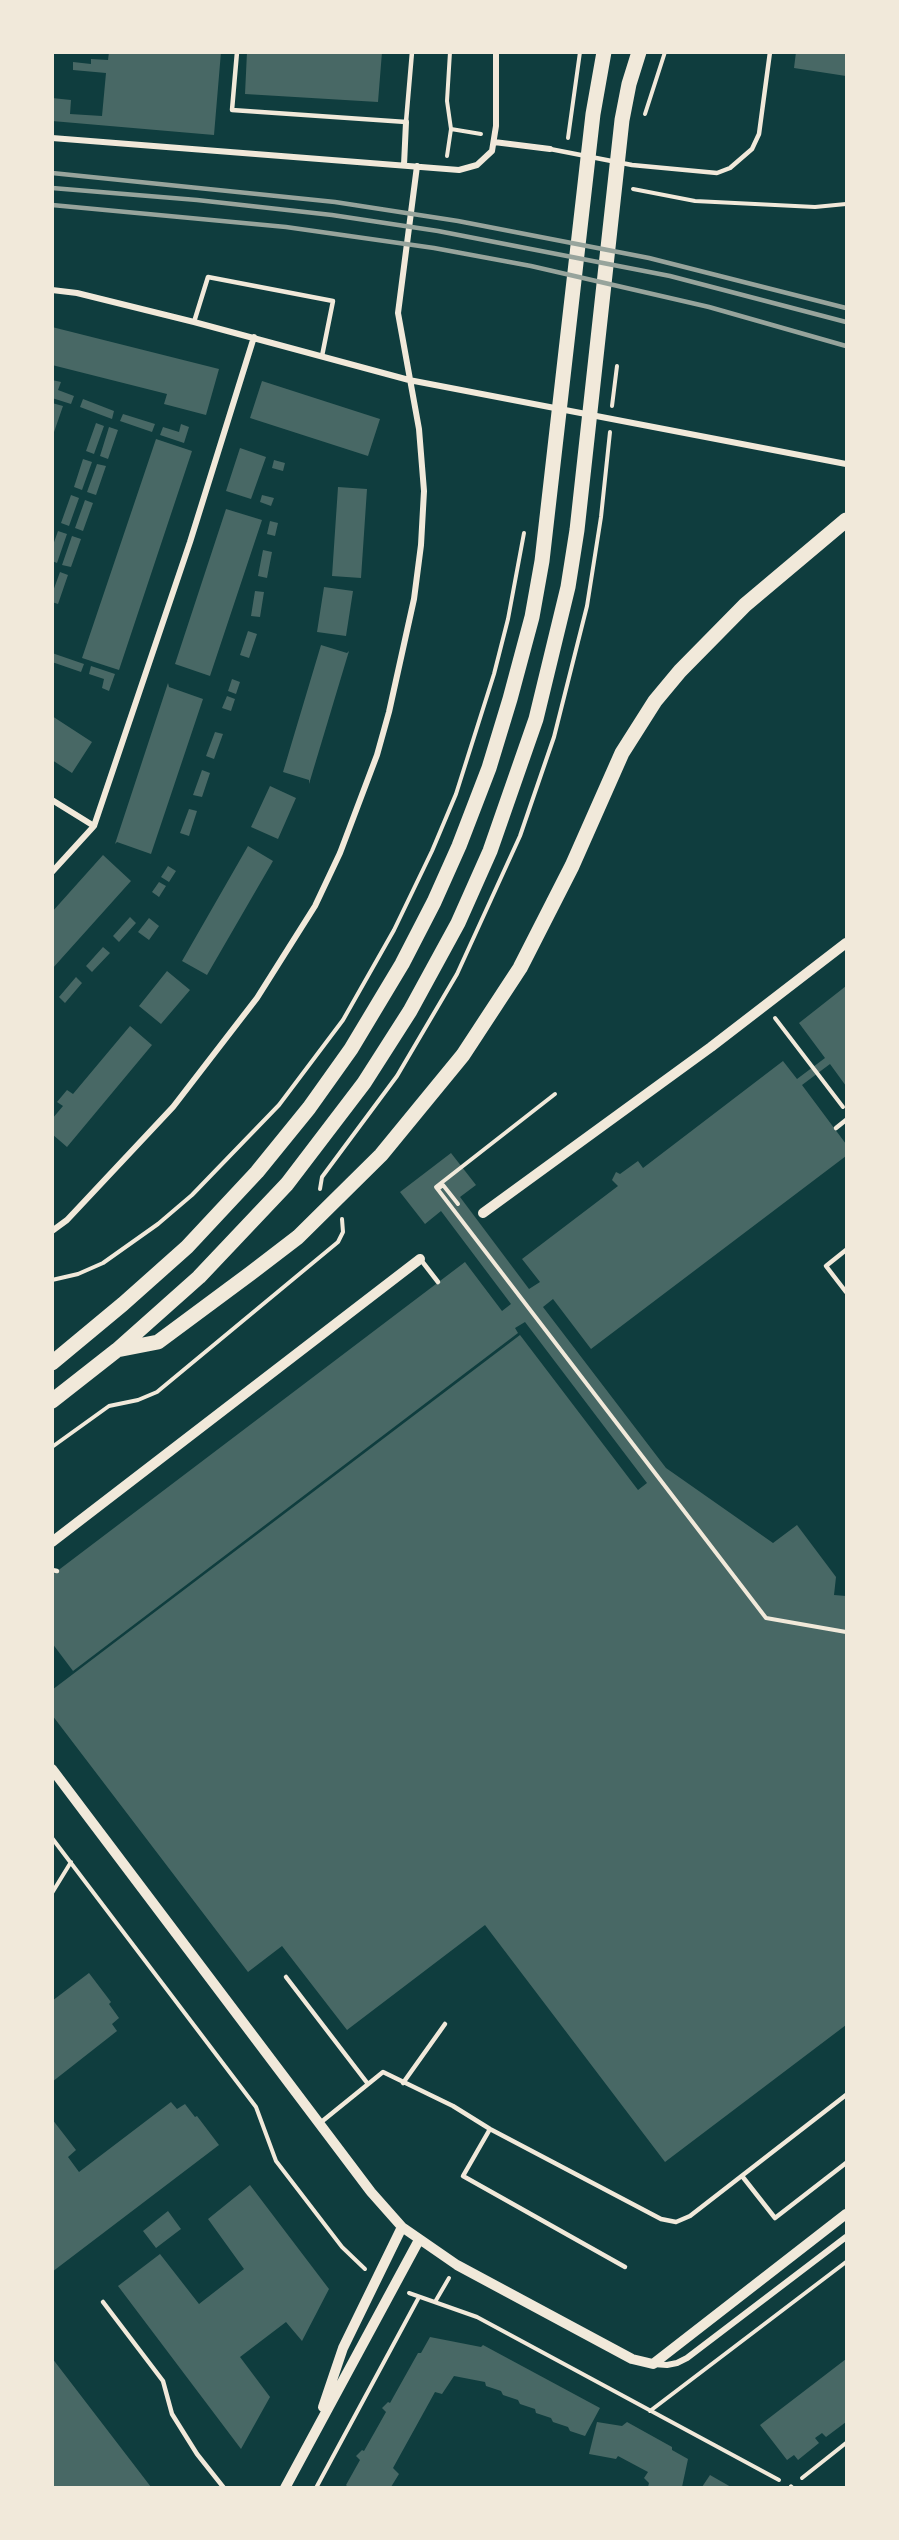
<!DOCTYPE html>
<html>
<head>
<meta charset="utf-8">
<style>
	body { margin:0 }
	#map { position:relative; width:899px; height:2540px; overflow:hidden; background:#0f3d3e; font-family:"Asap Condensed",sans-serif }
	canvas { display:block }
	.frame { position:absolute; inset:0; border:54px solid #f1e9da; pointer-events:none }
</style>
</head>
<body>
<div id="map">
<canvas width="899" height="2540"></canvas>
<div class="frame"></div>
</div>
<script>
const ctx = document.querySelector('canvas').getContext('2d');
ctx.lineJoin = 'round';
function paint(path, color) { ctx.fillStyle = color; ctx.fill(path, 'evenodd'); }
const poly = rows => new Path2D(rows.map(r => 'M' + r).join(''));
function stroke(path, color, width, dash) { ctx.strokeStyle = color; ctx.lineWidth = width; ctx.lineCap = dash ? 'butt' : 'round'; ctx.setLineDash(dash || []); ctx.stroke(path); }
const building = poly([
	[109,52,221,52,214,135,52,121,52,98,71,100,70,114,102,116,106,73,73,70,73,62,91,64,91,59,108,60],
	[247,52,382,52,378,102,245,94],
	[796,52,846,52,846,76,794,68],
	[52,327,219,369,206,415,164,404,167,394,52,365],
	[52,380,61,382,58,390,74,396,71,404,52,398],
	[262,381,380,419,368,456,250,418],
	[83,399,114,411,112,419,80,407],
	[52,403,63,406,53,435,52,435],
	[123,414,155,424,152,432,120,421],
	[96,423,104,426,94,454,86,451],
	[181,424,189,427,184,443,160,435,163,427,179,432],
	[109,427,118,430,108,459,100,456],
	[156,439,192,451,119,670,82,658],
	[240,448,266,457,251,499,226,491],
	[83,459,92,462,82,490,74,487],
	[274,460,285,463,283,471,272,468],
	[97,464,106,466,96,495,87,492],
	[338,487,367,489,361,578,332,576],
	[71,495,79,498,69,526,61,523],
	[262,495,274,498,271,506,260,502],
	[85,500,93,503,83,531,75,528],
	[226,509,262,520,210,676,175,664],
	[270,521,278,523,275,536,267,534],
	[58,531,67,534,57,563,52,561,52,548],
	[72,536,81,539,71,567,62,565],
	[263,550,272,552,267,578,258,576],
	[60,572,68,575,58,604,52,602,52,594],
	[324,587,353,591,346,636,317,632],
	[255,591,264,592,260,617,251,616],
	[248,631,257,634,249,658,240,655],
	[321,645,347,653,349,651,309,784,309,780,283,772],
	[52,653,84,664,81,672,52,662],
	[91,666,115,674,109,691,102,688,104,679,89,674],
	[232,679,240,682,236,694,228,691],
	[168,683,169,687,203,699,151,854,117,842,115,844],
	[227,696,235,699,231,711,222,708],
	[52,716,92,742,72,773,52,760],
	[215,732,223,734,214,759,206,756],
	[202,770,210,773,202,797,193,795],
	[270,786,296,798,278,839,251,827],
	[189,809,197,811,189,836,180,833],
	[248,846,273,861,207,975,182,961],
	[103,855,131,881,52,969,52,912],
	[168,866,176,871,169,882,161,877],
	[159,882,166,886,159,897,152,892],
	[130,917,136,923,119,942,113,936],
	[149,918,159,926,149,940,138,932],
	[103,947,110,953,92,972,86,966],
	[167,971,190,990,161,1024,139,1006],
	[76,977,82,983,65,1003,59,997],
	[846,986,846,1086,830,1064,802,1085,846,1144,846,1156,591,1349,553,1299,543,1307,666,1468,773,1543,797,1525,836,1577,834,1595,846,1596,846,2025,665,2162,485,1925,347,2030,282,1946,248,1972,52,1715,52,1690,520,1335,638,1490,647,1483,525,1322,515,1328,518,1333,73,1671,52,1643,52,1575,465,1262,502,1311,511,1304,441,1211,425,1224,400,1192,451,1153,476,1185,460,1197,529,1289,540,1282,522,1259,618,1186,612,1180,616,1172,620,1174,638,1161,643,1168,783,1061,797,1079,825,1058,799,1023],
	[130,1026,152,1045,67,1147,52,1134,52,1119,63,1106,57,1102,67,1090,73,1094],
	[89,1973,111,2002,109,2004,119,2018,112,2024,117,2031,52,2082,52,2001],
	[171,2102,177,2109,185,2104,195,2117,197,2116,219,2145,52,2272,52,2119,76,2150,68,2157,79,2172],
	[250,2185,329,2289,302,2341,286,2322,240,2357,270,2397,241,2449,118,2286,160,2254,199,2304,244,2269,208,2219],
	[168,2211,181,2229,156,2248,143,2231],
	[430,2337,481,2347,483,2345,600,2408,585,2436,570,2431,568,2427,553,2422,551,2418,536,2413,535,2409,520,2404,518,2400,503,2395,501,2391,486,2386,485,2382,454,2376,442,2394,435,2392,393,2468,399,2474,391,2487,348,2487,346,2485,360,2460,356,2456,362,2450,364,2451,386,2412,382,2408,388,2402,390,2403,418,2353,421,2353],
	[52,2358,151,2487,52,2487],
	[846,2359,846,2422,826,2437,822,2433,815,2438,819,2443,798,2460,794,2455,787,2460,760,2425],
	[597,2422,622,2426,627,2422,672,2447,672,2450,688,2459,682,2487,648,2487,649,2483,644,2478,648,2472,618,2456,616,2459,589,2454],
	[710,2475,731,2487,702,2487]
]);
const path = poly([
	[645,114,665,52],
	[451,129,481,134],
	[568,138,580,52],
	[447,156,451,129,447,101,450,52],
	[633,189,695,201,815,207,846,204],
	[612,406,617,366],
	[775,1018,843,1107],
	[555,1094,436,1187,766,1618,846,1632],
	[320,1189,322,1177,397,1076,457,974,520,836,554,737,587,606,601,517,610,432],
	[438,1189,443,1185,458,1204],
	[52,1280,78,1274,103,1263,158,1224,192,1195,279,1105,343,1020,394,930,432,851,456,794,494,674,508,619,524,533],
	[52,1447,109,1406,138,1400,157,1392,338,1242,343,1232,342,1219],
	[52,1838,256,2107,276,2161,342,2247,365,2269],
	[52,1893,71,1862],
	[409,2293,477,2317,779,2480],
	[435,2302,449,2278],
	[650,2411,846,2262],
	[802,2478,846,2443],
	[316,2488,419,2297]
]);
const service = poly([
	[237,52,232,110,406,122,412,52],
	[550,149,632,165,717,173,730,168,752,149,759,134,770,52],
	[194,322,208,277,333,301,322,356],
	[836,1128,846,1120],
	[846,1250,826,1266,846,1292],
	[421,1260,438,1282],
	[52,1570,57,1571],
	[286,1977,368,2084],
	[403,2083,445,2024],
	[320,2123,383,2072,453,2106,490,2129,661,2219,676,2222,690,2216,846,2095],
	[490,2129,463,2176,625,2267],
	[742,2176,775,2218,846,2163],
	[103,2302,163,2381,172,2414,197,2454,224,2488]
]);
const pedestrian = poly([
	[791,2487,792,2488]
]);
const minor = poly([
	[52,138,459,170,477,165,492,151,496,126,496,52],
	[494,142,550,149],
	[404,165,406,122],
	[52,290,77,293,194,322,409,380,846,464],
	[52,800,94,826,52,872],
	[94,826,190,542,254,337],
	[52,1231,67,1220,173,1107,257,998,315,906,340,853,377,755,389,712,414,599,421,545,424,491,419,429,398,313,417,166],
	[653,2364,667,2365,677,2363,687,2358,846,2237]
]);
const tertiary = poly([
	[483,1213,711,1047,846,943],
	[52,1542,420,1259],
	[52,1769,371,2192,402,2227,457,2265,632,2359,653,2364,846,2214],
	[323,2407,343,2348,402,2227],
	[285,2488,419,2240]
]);
const primary = poly([
	[117,1350,158,1342,251,1273,298,1237,381,1155,463,1055,520,968,572,866,622,753,655,701,680,671,745,605,846,520],
	[52,1363,123,1304,187,1247,257,1172,309,1108,351,1049,402,964,434,902,459,846,489,768,510,699,532,617,542,561,593,114,604,52],
	[52,1401,117,1350,199,1277,287,1184,364,1083,410,1011,458,923,490,851,536,719,568,587,577,530,622,120,629,84,639,52]
]);
const rail = poly([
	[52,173,335,202,458,221,649,258,846,308],
	[52,188,197,200,332,215,438,231,670,276,846,322],
	[52,205,286,227,434,248,531,266,709,307,846,346]
]);
paint(building, '#486865');
stroke(path, '#f1e9da', 4);
stroke(service, '#f1e9da', 4.5);
stroke(pedestrian, '#f1e9da', 5);
stroke(minor, '#f1e9da', 6);
stroke(tertiary, '#f1e9da', 10);
stroke(primary, '#f1e9da', 15);
stroke(rail, '#97a49c', 4.5);
</script>
</body>
</html>
